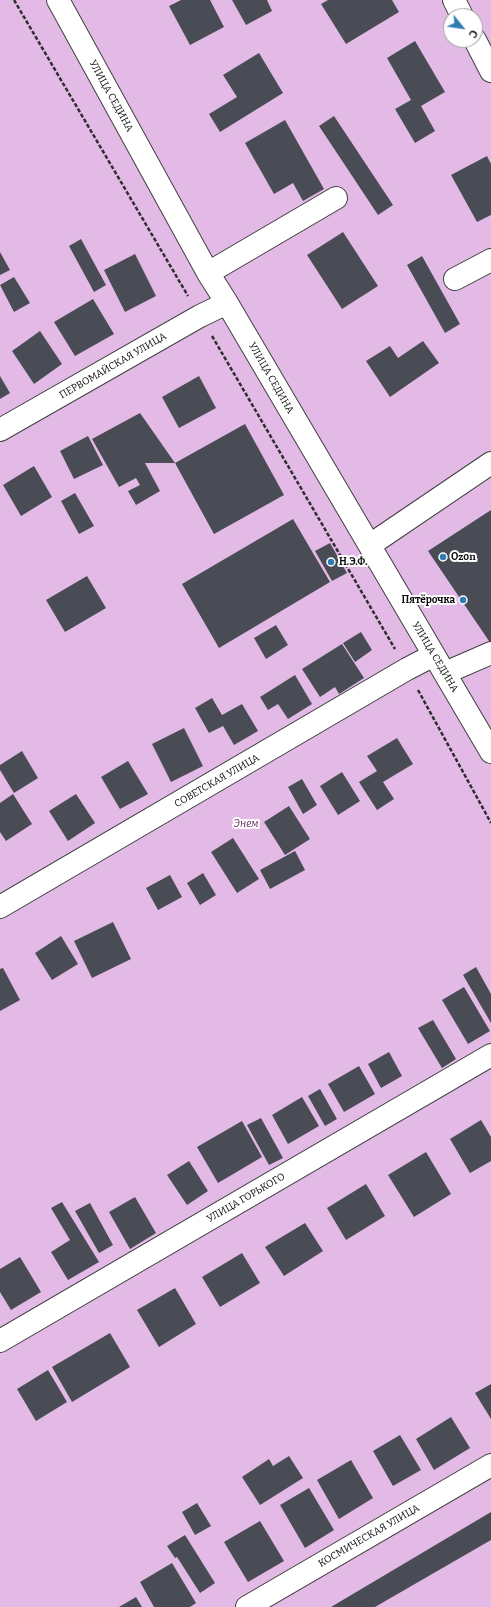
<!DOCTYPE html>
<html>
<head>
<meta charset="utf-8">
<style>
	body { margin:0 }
	#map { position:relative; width:491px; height:1607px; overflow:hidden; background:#f2eefe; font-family:Bitter,serif }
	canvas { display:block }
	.north { position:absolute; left:443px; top:8px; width:40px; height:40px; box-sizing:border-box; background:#fff; border:1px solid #9e9e9e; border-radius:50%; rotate:120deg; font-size:11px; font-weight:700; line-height:16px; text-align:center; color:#0d0d0d }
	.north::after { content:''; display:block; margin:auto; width:14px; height:18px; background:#2f7db3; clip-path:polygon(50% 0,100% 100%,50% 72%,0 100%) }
</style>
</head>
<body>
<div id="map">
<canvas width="491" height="1607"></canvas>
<div class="north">С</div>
</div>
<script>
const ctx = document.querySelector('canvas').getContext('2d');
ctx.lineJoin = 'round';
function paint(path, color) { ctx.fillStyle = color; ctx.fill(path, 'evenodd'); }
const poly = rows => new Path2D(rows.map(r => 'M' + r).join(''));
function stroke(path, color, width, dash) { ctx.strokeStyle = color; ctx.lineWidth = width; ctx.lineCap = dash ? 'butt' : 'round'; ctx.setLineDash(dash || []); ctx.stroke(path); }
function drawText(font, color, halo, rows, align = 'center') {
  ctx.font = font + ' Bitter,serif'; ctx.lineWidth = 4; ctx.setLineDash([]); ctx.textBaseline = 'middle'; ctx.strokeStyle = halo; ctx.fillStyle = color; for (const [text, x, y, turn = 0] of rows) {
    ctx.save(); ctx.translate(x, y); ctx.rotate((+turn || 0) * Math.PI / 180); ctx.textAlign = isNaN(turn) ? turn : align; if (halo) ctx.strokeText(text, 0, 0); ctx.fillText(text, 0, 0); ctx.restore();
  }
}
const green = poly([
	[0,0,491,0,491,1607,0,1607],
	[451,16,475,16,475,40,451,40]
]);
const building = poly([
	[181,0,210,0,224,27,190,45,169,6],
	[232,0,267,0,272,11,246,25],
	[328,0,392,0,399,12,346,44,321,4],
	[415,41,445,92,421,106,435,131,415,143,395,109,411,100,387,58],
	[259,53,283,93,220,132,209,114,237,97,223,75],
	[334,116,393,205,378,215,319,126],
	[285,120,324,189,303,201,293,183,274,194,245,143],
	[487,156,491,164,491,215,477,222,451,175],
	[343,232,378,286,342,309,307,255],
	[81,239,106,285,94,292,69,246],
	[0,252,10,270,0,275],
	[135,254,156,296,125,312,104,270],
	[422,256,460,324,445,333,407,265],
	[14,277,30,303,14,312,0,285],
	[93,299,114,334,75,356,54,322],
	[40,331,62,364,34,384,12,351],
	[423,341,439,363,390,397,366,361,390,346,398,358],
	[0,376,10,393,0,399],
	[199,376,216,408,179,428,162,397],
	[140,413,175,463,145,463,160,491,136,505,128,491,140,485,136,478,119,487,92,439],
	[245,424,284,495,214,534,175,463],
	[88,436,103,465,74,479,60,451],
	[34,466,52,497,21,516,3,485],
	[75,493,94,526,79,534,61,501],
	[491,510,491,644,428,551],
	[293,519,330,582,219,648,182,584],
	[330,543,347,573,332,581,315,551],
	[87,576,106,608,65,632,46,600],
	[276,625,288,645,266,659,254,638],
	[361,632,372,650,355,662,343,643],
	[342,644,364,678,339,694,335,687,320,697,302,669],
	[295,675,312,704,288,719,278,704,268,710,260,697],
	[212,698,222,715,242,704,258,731,234,745,223,726,209,733,195,708],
	[184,728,203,766,171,782,152,744],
	[397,738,413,764,383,782,394,799,377,810,359,782,377,771,367,756],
	[22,751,38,778,14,793,0,770,0,765],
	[128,761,148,794,120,809,101,777],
	[342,772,360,801,338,815,320,786],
	[302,779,317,805,303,814,288,787],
	[13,794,32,824,6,841,0,832,0,803],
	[76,794,95,823,68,841,49,811],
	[289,806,310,839,285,855,264,822],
	[233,838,259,879,237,893,211,852],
	[295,851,305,870,270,889,260,870],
	[203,873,216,895,200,905,187,883],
	[170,875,182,897,158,910,146,888],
	[113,922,131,959,92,978,74,941],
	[61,936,78,964,52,980,35,953],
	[476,967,491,994,491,1023,463,975],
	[3,968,20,1000,0,1011,0,969],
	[464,987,490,1031,468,1044,442,1000],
	[433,1020,456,1059,442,1068,418,1028],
	[389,1052,402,1076,381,1088,368,1064],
	[359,1066,375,1094,344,1112,328,1084],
	[320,1089,337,1119,325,1126,308,1096],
	[302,1097,319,1126,288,1144,272,1115],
	[261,1118,283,1158,269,1165,247,1125],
	[481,1120,491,1137,491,1161,470,1173,450,1139],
	[242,1121,262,1157,218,1183,197,1147],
	[426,1152,451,1194,414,1217,388,1175],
	[189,1161,208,1191,187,1205,167,1175],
	[366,1184,385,1216,346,1240,327,1208],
	[135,1197,156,1233,130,1249,109,1212],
	[62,1202,99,1262,68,1280,51,1252,70,1240,51,1208],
	[90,1203,113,1245,99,1253,75,1211],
	[305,1223,323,1251,284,1276,265,1247],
	[242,1253,260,1283,220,1307,202,1277],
	[20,1257,41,1292,11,1310,0,1292,0,1269],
	[175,1288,196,1324,159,1347,137,1310],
	[110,1333,130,1367,72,1402,52,1367],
	[48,1370,67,1402,36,1421,17,1389],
	[491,1384,491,1419,475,1393],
	[451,1417,470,1448,434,1470,416,1439],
	[400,1435,421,1470,393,1486,373,1451],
	[289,1456,303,1478,260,1505,242,1477,269,1459,273,1466],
	[351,1460,373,1498,339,1519,317,1480],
	[309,1488,334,1530,305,1548,280,1505],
	[197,1503,211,1526,195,1535,182,1512],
	[491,1512,491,1540,375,1607,331,1607],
	[260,1521,284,1561,248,1582,224,1542],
	[185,1535,215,1583,200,1593,177,1557,175,1558,167,1546],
	[172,1563,196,1603,190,1607,154,1607,140,1582],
	[136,1597,142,1607,119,1607]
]);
const path = poly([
	[14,0,188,296],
	[212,336,395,649],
	[418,690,491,823]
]);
const minor = poly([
	[58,0,208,273,227,303,491,752],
	[454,0,462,16],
	[475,40,491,71],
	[208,273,336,198],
	[455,279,491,260],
	[0,430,200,316,227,303],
	[370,545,491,463],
	[445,673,491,653],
	[0,907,407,669,434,655],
	[0,1341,491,1055],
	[247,1607,491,1465]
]);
const markers = [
	[443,557,4,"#2f7db3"],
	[331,562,4,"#2f7db3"],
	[463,600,4,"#2f7db3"]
];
const streetNames = [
	["УЛИЦА СЕДИНА",111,96,61],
	["ПЕРВОМАЙСКАЯ УЛИЦА",113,366,-30],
	["УЛИЦА СЕДИНА",271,378,60],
	["УЛИЦА СЕДИНА",435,657,59],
	["СОВЕТСКАЯ УЛИЦА",217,781,-30],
	["УЛИЦА ГОРЬКОГО",246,1198,-30],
	["КОСМИЧЕСКАЯ УЛИЦА",369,1536,-30]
];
const poiNames = [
	["Ozon",451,557],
	["Н.Э.Ф.",339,562],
	["Пятёрочка",455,600,"right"]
];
const parkNames = [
	["Энем",246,824]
];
paint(green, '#e3bae6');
paint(building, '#4a4c55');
stroke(minor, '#404040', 24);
stroke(path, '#2f2f2f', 2.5, [4, 2]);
stroke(minor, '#fff', 22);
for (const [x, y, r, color] of markers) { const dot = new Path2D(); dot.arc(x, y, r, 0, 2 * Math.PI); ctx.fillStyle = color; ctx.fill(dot); stroke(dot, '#fff', 1.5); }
drawText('10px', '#0d0d0d', '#fff', streetNames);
drawText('bold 10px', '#0d0d0d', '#fff', poiNames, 'left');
drawText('italic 10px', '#602250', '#fff', parkNames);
</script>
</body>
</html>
